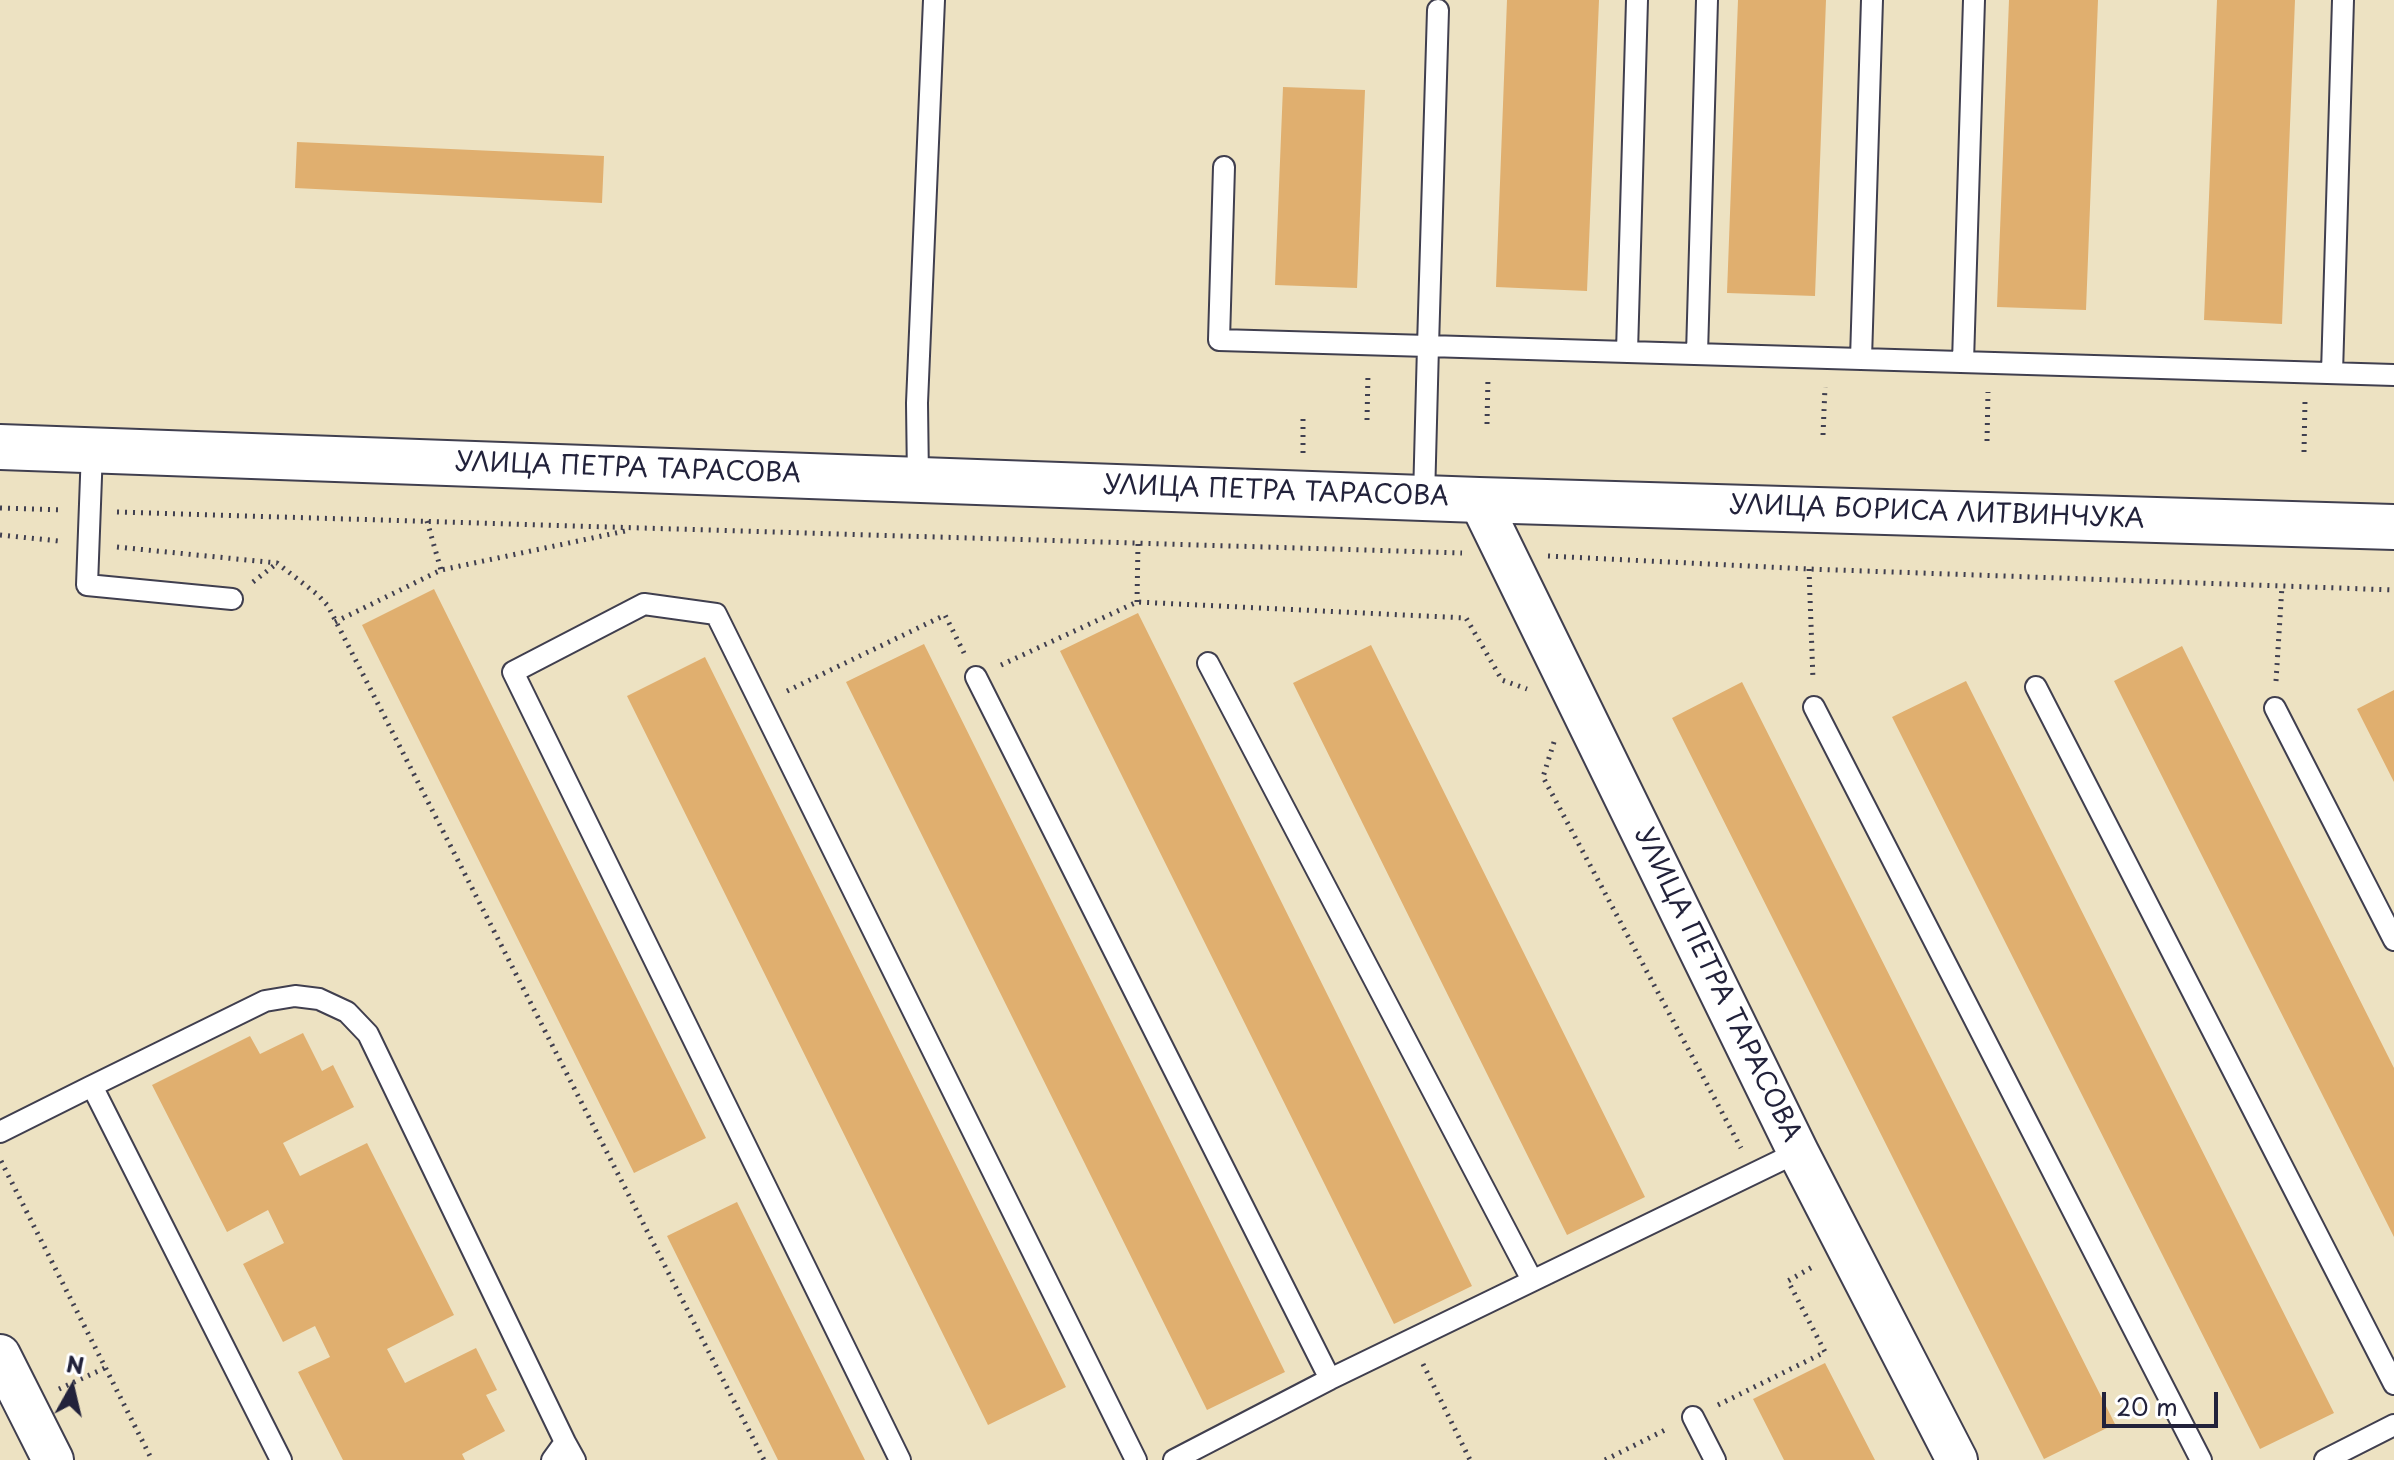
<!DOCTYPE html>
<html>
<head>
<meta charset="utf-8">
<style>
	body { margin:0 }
	#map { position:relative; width:2394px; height:1460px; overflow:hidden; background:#ede2c2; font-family:"Playpen Sans",sans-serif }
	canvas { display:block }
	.north { position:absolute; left:32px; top:1348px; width:80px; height:80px; -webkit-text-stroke:6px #fff; paint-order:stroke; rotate:8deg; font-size:22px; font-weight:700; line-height:32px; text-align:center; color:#22223b }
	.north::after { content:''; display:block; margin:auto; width:28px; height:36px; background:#22223b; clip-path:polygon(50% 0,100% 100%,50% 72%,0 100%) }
	.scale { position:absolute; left:2102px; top:1392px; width:116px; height:36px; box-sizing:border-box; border:4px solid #22223b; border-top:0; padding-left:10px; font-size:24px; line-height:28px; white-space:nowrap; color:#22223b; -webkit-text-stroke:6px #fff; paint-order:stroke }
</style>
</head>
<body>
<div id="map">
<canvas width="2394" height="1460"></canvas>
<div class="north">N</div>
<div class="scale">20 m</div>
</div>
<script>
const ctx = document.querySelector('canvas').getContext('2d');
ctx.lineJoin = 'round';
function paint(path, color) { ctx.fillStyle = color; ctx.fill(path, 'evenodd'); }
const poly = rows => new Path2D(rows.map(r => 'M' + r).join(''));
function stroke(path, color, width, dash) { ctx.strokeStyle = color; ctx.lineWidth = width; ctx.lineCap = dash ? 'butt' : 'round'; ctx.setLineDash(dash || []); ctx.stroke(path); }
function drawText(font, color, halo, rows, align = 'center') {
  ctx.font = font + ' "Playpen Sans",sans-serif'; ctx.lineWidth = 6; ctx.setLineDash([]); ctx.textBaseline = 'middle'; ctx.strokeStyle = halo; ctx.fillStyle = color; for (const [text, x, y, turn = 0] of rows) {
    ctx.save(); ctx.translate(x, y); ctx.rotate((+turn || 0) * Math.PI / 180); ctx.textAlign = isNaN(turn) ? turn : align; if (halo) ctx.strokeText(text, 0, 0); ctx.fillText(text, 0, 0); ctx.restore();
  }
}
const building = poly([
	[1507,0,1599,0,1587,291,1496,287],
	[1738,0,1826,0,1815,296,1727,293],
	[2009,0,2098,0,2086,310,1997,307],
	[2217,0,2295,0,2282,324,2204,320],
	[1283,87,1365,90,1357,288,1275,285],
	[297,142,604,156,602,203,295,188],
	[434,589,706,1138,634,1173,362,625],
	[1138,613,1472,1286,1394,1324,1060,651],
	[924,644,1285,1372,1207,1410,846,682],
	[1371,645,1645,1197,1567,1235,1293,683],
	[2182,646,2394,1068,2394,1237,2114,681],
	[705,657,1066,1387,988,1425,627,696],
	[1966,681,2334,1413,2260,1449,1892,717],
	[1742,682,2115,1424,2044,1459,1672,718],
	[2394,690,2394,782,2357,709],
	[303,1033,322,1071,333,1065,354,1107,283,1143,300,1176,367,1143,454,1315,387,1349,405,1383,476,1348,497,1390,486,1395,505,1431,462,1454,465,1460,343,1460,298,1372,330,1357,315,1326,283,1342,243,1264,284,1243,268,1210,227,1232,152,1085,250,1036,260,1054],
	[737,1202,782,1293,865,1460,778,1460,667,1236],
	[1825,1363,1875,1460,1784,1460,1753,1399]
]);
const path = poly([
	[1367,420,1368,373],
	[1487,424,1488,377],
	[1823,435,1825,387],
	[1987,441,1988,392],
	[2304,452,2305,401],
	[1303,453,1303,418],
	[0,508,63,510],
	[117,512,1462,553],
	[427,521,441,570],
	[0,535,59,541],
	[117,547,277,563,318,595,328,606,764,1460],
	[1548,556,1809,569,2394,590],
	[1809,569,1813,680],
	[253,582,276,564],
	[1137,602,1138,543],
	[335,622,441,570,630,530],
	[1001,665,1137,602,1466,618,1502,680,1527,689],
	[2276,681,2282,586],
	[787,691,945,615,964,653],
	[1554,742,1543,777,1741,1148],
	[1,1161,152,1460],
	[1423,1364,1470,1460],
	[59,1389,105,1368],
	[1718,1405,1825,1352,1788,1281,1814,1266],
	[1605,1460,1669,1428]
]);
const lane = poly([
	[1224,167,1219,340,1428,346,1438,10],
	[1627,352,1637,0],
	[1697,354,1707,0],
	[1861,359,1872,0],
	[1963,362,1974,0],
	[2332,373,2343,0],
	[92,450,87,585,232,599],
	[918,480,917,403,934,0],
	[1424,498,1428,346,2394,375],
	[1208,663,1532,1280],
	[976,677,1330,1379],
	[2036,687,2394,1384],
	[1814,707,2201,1460],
	[2275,708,2394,940],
	[92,1086,265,1001,295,996,319,999,347,1012,368,1034,565,1442],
	[0,1132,92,1086,281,1460],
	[1693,1417,1715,1460],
	[552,1460,565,1442,575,1460],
	[900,1460,513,672,644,604,716,614,1136,1460],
	[1174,1460,1330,1379,1798,1152],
	[2325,1460,2394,1425]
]);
const street = poly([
	[1479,500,1798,1152,1957,1460],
	[0,1355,53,1460]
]);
const secondary = poly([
	[0,447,1479,500,2394,527]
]);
const streetNames = [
	["УЛИЦА ПЕТРА ТАРАСОВА",628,469,2],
	["УЛИЦА ПЕТРА ТАРАСОВА",1276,492,2],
	["УЛИЦА БОРИСА ЛИТВИНЧУКА",1937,513,2],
	["УЛИЦА ПЕТРА ТАРАСОВА",1717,985,64]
];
paint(building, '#e0af6f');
stroke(lane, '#403f4f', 24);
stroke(street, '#403f4f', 44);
stroke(secondary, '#403f4f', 48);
stroke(path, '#403f4f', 5, [2, 6]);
stroke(lane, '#fff', 20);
stroke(street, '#fff', 40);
stroke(secondary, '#fff', 44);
drawText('26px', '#22223b', '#fff', streetNames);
</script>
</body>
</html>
